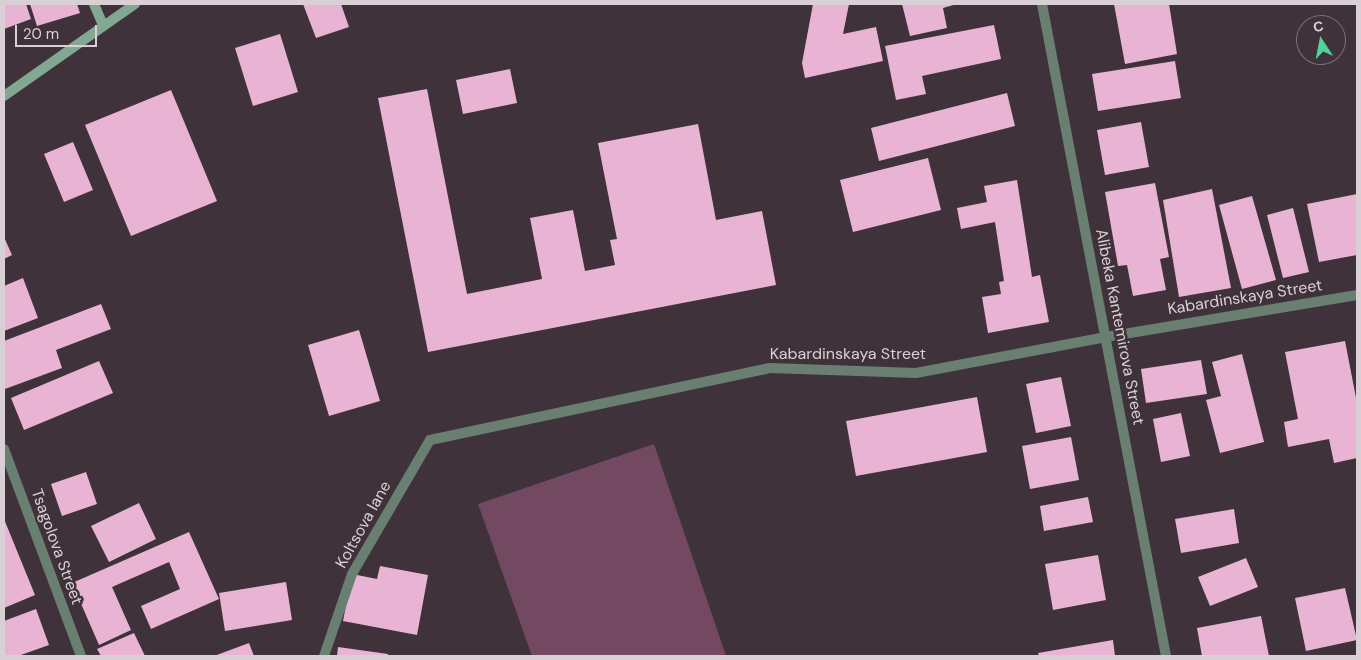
<!DOCTYPE html>
<html>
<head>
<meta charset="utf-8">
<style>
	body { margin:0 }
	#map { position:relative; width:1361px; height:660px; overflow:hidden; background:#40323a; font-family:"DM Sans",sans-serif }
	canvas { display:block }
	.frame { position:absolute; inset:0; border:5px solid #d9d0d5; pointer-events:none }
	.north { position:absolute; left:1296px; top:15px; width:50px; height:50px; box-sizing:border-box; background:#40323a; border:1px solid #7d7178; border-radius:50%; rotate:349deg; font-size:14px; font-weight:700; line-height:20px; text-align:center; color:#d9d0d5 }
	.north::after { content:''; display:block; margin:auto; width:18px; height:22px; background:#50d398; clip-path:polygon(50% 0,100% 100%,50% 72%,0 100%) }
	.scale { position:absolute; left:15px; top:25px; width:82px; height:22px; box-sizing:border-box; border:2px solid #d9d0d5; border-top:0; padding-left:6px; font-size:15px; line-height:18px; white-space:nowrap; color:#d9d0d5; -webkit-text-stroke:4px #40323a; paint-order:stroke }
</style>
</head>
<body>
<div id="map">
<canvas width="1361" height="660"></canvas>
<div class="frame"></div>
<div class="north">С</div>
<div class="scale">20 m</div>
</div>
<script>
const ctx = document.querySelector('canvas').getContext('2d');
ctx.lineJoin = 'round';
function paint(path, color) { ctx.fillStyle = color; ctx.fill(path, 'evenodd'); }
const poly = rows => new Path2D(rows.map(r => 'M' + r).join(''));
function stroke(path, color, width, dash) { ctx.strokeStyle = color; ctx.lineWidth = width; ctx.lineCap = dash ? 'butt' : 'round'; ctx.setLineDash(dash || []); ctx.stroke(path); }
function drawText(font, color, halo, rows, align = 'center') {
  ctx.font = font + ' "DM Sans",sans-serif'; ctx.lineWidth = 5; ctx.setLineDash([]); ctx.textBaseline = 'middle'; ctx.strokeStyle = halo; ctx.fillStyle = color; for (const [text, x, y, turn = 0] of rows) {
    ctx.save(); ctx.translate(x, y); ctx.rotate((+turn || 0) * Math.PI / 180); ctx.textAlign = isNaN(turn) ? turn : align; if (halo) ctx.strokeText(text, 0, 0); ctx.fillText(text, 0, 0); ctx.restore();
  }
}
const green = poly([
	[654,444,726,656,532,656,478,504]
]);
const building = poly([
	[4,4,26,4,31,19,4,29],
	[30,4,77,4,80,13,37,26],
	[303,4,341,4,349,27,316,38],
	[813,4,849,4,843,34,876,27,883,61,805,78,802,63],
	[902,4,957,4,943,8,947,28,910,36],
	[1114,4,1169,4,1177,54,1125,64],
	[994,25,1001,59,922,76,926,94,896,100,885,46],
	[280,34,298,92,253,106,235,48],
	[1175,61,1181,98,1098,111,1092,74],
	[510,69,517,103,463,114,456,80],
	[427,89,467,294,542,279,530,218,573,210,585,271,615,265,610,240,617,239,598,143,698,124,716,220,762,211,776,285,428,352,378,98],
	[171,90,217,201,131,236,85,125],
	[1007,93,1015,126,879,161,871,128],
	[1141,122,1149,167,1105,175,1097,130],
	[73,142,93,190,64,202,44,154],
	[928,158,941,210,853,232,840,180],
	[1017,180,1032,277,1040,275,1049,322,988,333,982,297,1001,294,999,282,1004,281,995,222,961,229,957,208,987,202,984,186],
	[1155,183,1169,257,1160,259,1166,290,1133,296,1127,265,1118,266,1105,192],
	[1212,189,1231,288,1179,297,1163,200],
	[1357,194,1357,255,1319,262,1307,204],
	[1252,196,1276,280,1242,289,1219,205],
	[1293,208,1309,272,1283,278,1267,215],
	[4,237,12,255,4,259],
	[23,278,38,318,4,331,4,286],
	[101,304,111,329,56,350,62,368,5,389,4,341],
	[359,330,380,401,329,416,308,345],
	[1345,341,1357,403,1357,458,1334,463,1329,439,1288,447,1284,422,1298,419,1285,352],
	[1242,354,1264,442,1220,453,1206,400,1221,396,1212,362],
	[1201,360,1207,394,1146,403,1141,369],
	[99,361,113,393,24,430,11,398],
	[1061,377,1071,426,1036,433,1026,384],
	[977,397,987,452,856,476,846,421],
	[1181,413,1190,456,1161,462,1153,419],
	[1071,437,1079,480,1030,489,1022,446],
	[86,472,97,504,62,516,51,484],
	[1088,497,1093,522,1044,531,1040,506],
	[139,503,156,539,109,562,91,526],
	[1234,509,1239,543,1181,553,1175,519],
	[4,519,35,595,4,608],
	[189,532,219,599,151,629,141,606,180,589,169,562,112,587,131,630,99,645,72,583],
	[1098,555,1106,600,1053,610,1045,564],
	[1246,558,1258,587,1210,606,1198,577],
	[380,566,428,575,417,635,343,621,352,574,377,579],
	[286,582,292,620,225,631,219,593],
	[1345,588,1357,640,1306,651,1295,598],
	[36,609,49,645,18,656,4,656,4,621],
	[1261,616,1269,656,1202,656,1197,628],
	[134,633,145,656,101,656,97,649],
	[1113,640,1115,656,1039,656,1038,653],
	[249,643,254,656,214,656],
	[338,647,388,654,388,656,337,656]
]);
const service = poly([
	[430,440,770,368]
]);
const minor = poly([
	[1042,4,1166,656],
	[770,368,916,373,1106,337,1357,295],
	[4,449,81,656],
	[324,656,352,574,430,440]
]);
const secondary = poly([
	[94,4,103,25],
	[4,96,135,4]
]);
const streetNames = [
	["Kabardinskaya Street",1245,298,-9],
	["Alibeka Kantemirova Street",1119,327,79],
	["Kabardinskaya Street",848,355],
	["Koltsova lane",364,525,-61],
	["Tsagolova Street",56,547,70]
];
paint(green, '#734962');
paint(building, '#e9b4d3');
stroke(service, '#687f72', 10);
stroke(minor, '#687f72', 10);
stroke(secondary, '#82a793', 10);
drawText('16px', '#d9d0d5', '#40323a', streetNames);
</script>
</body>
</html>
